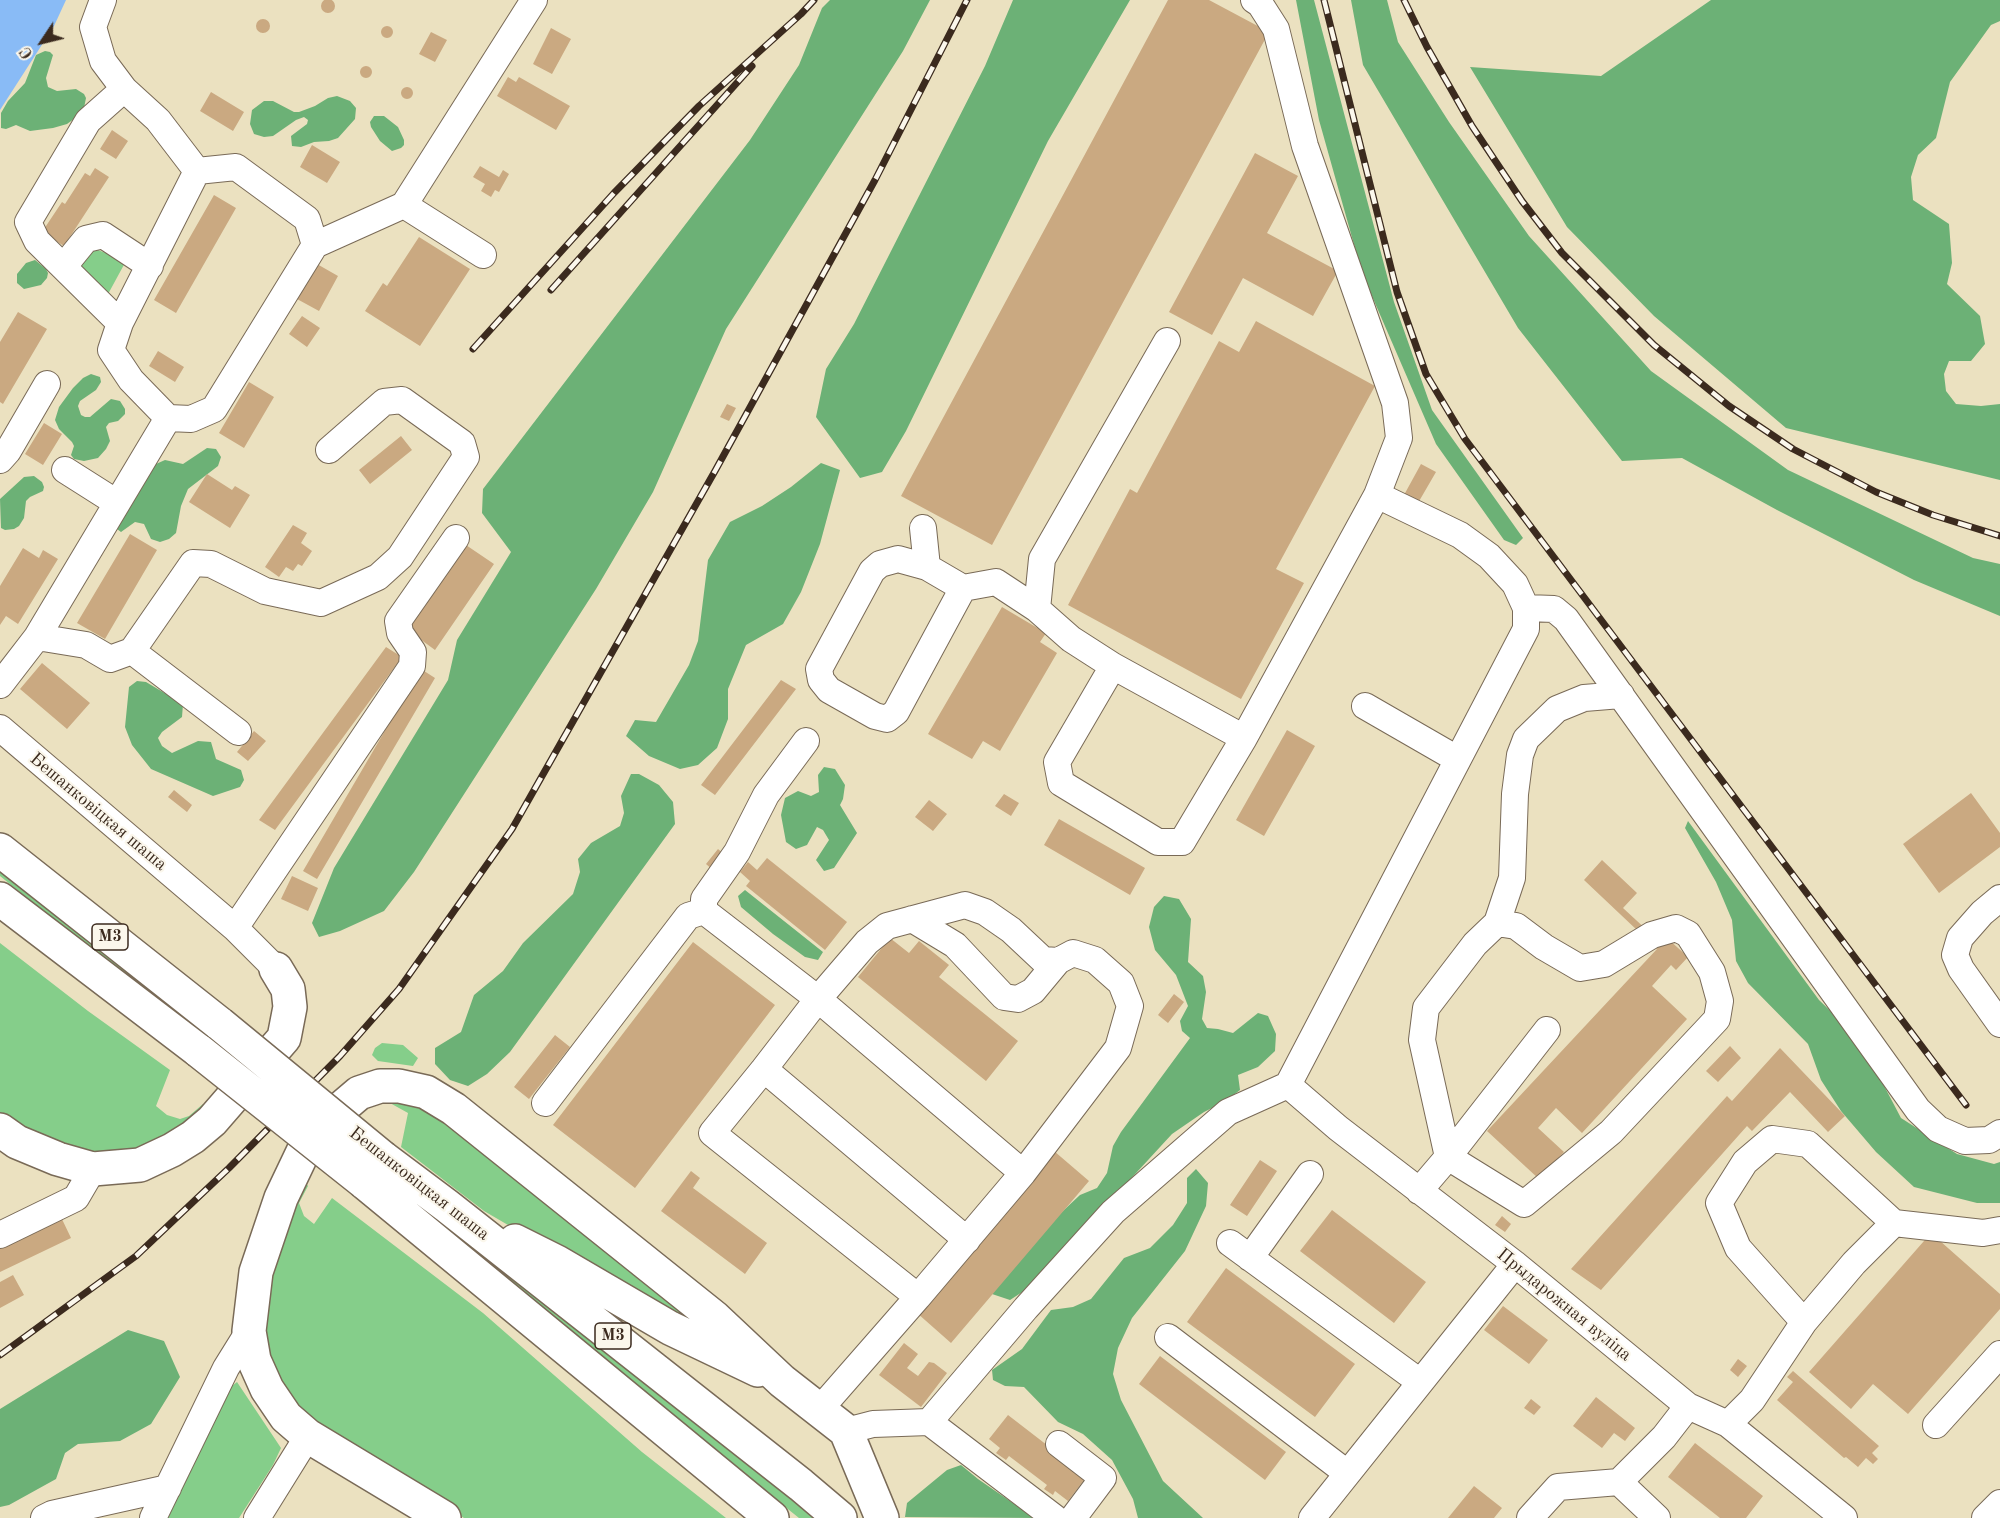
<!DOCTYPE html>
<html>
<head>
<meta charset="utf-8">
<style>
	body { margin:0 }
	#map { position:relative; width:2000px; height:1518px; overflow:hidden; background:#ebe1c0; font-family:"Old Standard TT",serif }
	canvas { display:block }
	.north { position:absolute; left:12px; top:12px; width:60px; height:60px; -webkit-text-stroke:4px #fbf7ec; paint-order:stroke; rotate:235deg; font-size:16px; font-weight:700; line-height:24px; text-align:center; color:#3b2a1e }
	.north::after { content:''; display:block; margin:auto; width:21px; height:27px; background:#3b2a1e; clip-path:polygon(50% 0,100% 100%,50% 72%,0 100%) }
</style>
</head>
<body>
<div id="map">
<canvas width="2000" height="1518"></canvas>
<div class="north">С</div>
</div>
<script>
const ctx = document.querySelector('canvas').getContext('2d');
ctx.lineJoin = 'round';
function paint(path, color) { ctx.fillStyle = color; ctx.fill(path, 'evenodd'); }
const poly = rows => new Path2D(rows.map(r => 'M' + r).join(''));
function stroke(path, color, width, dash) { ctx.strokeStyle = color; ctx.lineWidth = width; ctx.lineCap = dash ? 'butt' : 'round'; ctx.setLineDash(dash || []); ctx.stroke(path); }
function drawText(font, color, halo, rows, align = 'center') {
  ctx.font = font + ' "Old Standard TT",serif'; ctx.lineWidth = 4.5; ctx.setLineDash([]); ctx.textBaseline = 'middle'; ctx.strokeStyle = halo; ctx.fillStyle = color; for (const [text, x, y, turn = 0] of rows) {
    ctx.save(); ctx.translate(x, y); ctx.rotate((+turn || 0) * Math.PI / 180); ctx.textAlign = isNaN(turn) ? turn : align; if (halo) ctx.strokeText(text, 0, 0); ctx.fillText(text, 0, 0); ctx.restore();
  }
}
const green = poly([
	[98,250,126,261,107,296,81,269,82,260,89,252],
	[0,862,203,1023,195,1033,0,876],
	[0,943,88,1011,170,1070,156,1106,167,1115,180,1119,189,1116,203,1104,208,1109,162,1144,109,1155,50,1142,0,1117],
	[382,1043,403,1045,418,1058,413,1066,378,1061,372,1055,375,1048],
	[383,1096,427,1107,705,1326,695,1334,484,1211,401,1147,408,1113,390,1103,376,1103,369,1108,364,1102],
	[304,1180,308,1186,299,1203,304,1216,314,1224,332,1198,483,1313,642,1452,726,1518,464,1518,426,1495,297,1409,266,1358,262,1328,270,1275],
	[400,1182,818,1518,799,1518,393,1191],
	[237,1382,281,1448,273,1465,239,1518,161,1518,227,1390]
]);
const forest = poly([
	[830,0,930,0,903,51,726,329,653,492,596,589,414,872,384,911,340,931,319,937,312,923,334,868,448,680,457,640,511,552,482,513,483,489,750,140,799,65,822,8],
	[1013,0,1130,0,1048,141,906,431,882,472,860,478,816,417,826,369,854,324,985,66],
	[1296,0,1314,0,1394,302,1432,410,1523,538,1516,545,1504,540,1436,444,1362,273,1319,120],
	[1351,0,1387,0,1398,42,1449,122,1529,236,1651,371,1788,470,1973,558,2000,564,2000,616,1914,580,1777,510,1682,458,1622,461,1518,328,1363,65],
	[1711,0,2000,0,2000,21,1991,25,1950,82,1936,138,1918,155,1911,177,1913,200,1949,224,1952,263,1947,284,1980,316,1985,344,1971,361,1949,361,1944,374,1946,391,1956,404,1981,406,2000,404,2000,480,1786,428,1654,316,1567,227,1470,67,1601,76],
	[45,51,50,52,53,55,46,78,48,87,57,91,76,89,84,94,86,98,84,108,78,116,67,124,53,128,30,131,16,125,6,129,1,128,1,113,8,101,25,83,36,55],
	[337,96,350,101,356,108,355,119,338,138,329,141,314,142,301,147,292,146,291,136,307,124,308,120,304,117,296,120,273,136,264,137,254,134,250,124,252,110,264,101,273,101,294,112,299,112,315,106,328,98],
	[374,116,384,116,398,127,404,140,404,145,401,148,392,151,380,141,371,127,370,122],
	[35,260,46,269,48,273,47,278,41,285,24,289,17,283,17,274,26,263],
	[91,374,100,377,101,382,96,390,80,401,78,406,81,415,85,417,90,417,111,399,120,401,125,409,125,414,118,421,109,423,106,427,110,441,106,449,98,458,84,461,74,459,71,455,74,446,72,442,59,429,55,420,59,407,73,388,83,378],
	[207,448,216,449,221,457,218,466,188,489,181,506,176,533,169,539,160,542,151,539,144,524,135,522,121,532,113,526,135,483,156,464,165,460,183,464],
	[821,463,840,470,820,544,801,592,783,624,746,645,728,689,728,719,717,748,698,765,680,769,649,756,626,736,635,720,656,722,689,665,698,641,708,560,730,522,762,506,791,487],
	[34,476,42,482,44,487,43,491,30,497,26,501,24,518,19,526,14,529,5,530,1,528,0,499,24,477],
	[137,681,146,682,183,704,182,717,162,732,158,738,162,746,172,753,198,741,211,742,216,759,241,770,244,780,240,787,213,796,151,769,132,745,125,727,129,687],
	[824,767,835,769,845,785,843,799,840,805,857,833,834,868,824,871,816,860,829,840,823,830,817,827,807,845,796,849,786,842,781,815,785,798,798,791,811,796,819,792,818,775],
	[631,774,639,774,659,785,673,802,675,824,510,1052,487,1074,468,1086,450,1080,435,1064,435,1048,461,1032,474,995,503,971,523,943,573,894,580,872,578,859,591,843,620,826,624,813,621,796],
	[1688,821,1819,1000,1844,1024,1881,1080,1901,1118,1957,1154,1994,1164,2000,1162,2000,1203,1977,1203,1914,1187,1876,1152,1841,1111,1821,1080,1808,1044,1748,983,1736,961,1732,920,1716,882,1685,828],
	[745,890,823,952,818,960,805,957,773,934,741,907,738,896],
	[1164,896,1179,899,1191,919,1188,962,1203,976,1206,992,1202,1019,1207,1028,1218,1029,1233,1033,1258,1013,1268,1016,1276,1034,1275,1051,1258,1067,1238,1075,1240,1090,1226,1101,1204,1112,1172,1134,1033,1285,1010,1300,989,1293,1050,1223,1080,1195,1097,1188,1107,1173,1113,1146,1121,1132,1190,1038,1182,1031,1180,1021,1188,1006,1176,975,1155,950,1149,927,1154,907],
	[1196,1169,1208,1183,1206,1206,1185,1251,1132,1318,1118,1348,1113,1374,1121,1400,1163,1481,1203,1518,1138,1518,1133,1499,1112,1460,1083,1434,1058,1422,1024,1387,1005,1386,993,1380,992,1370,1022,1349,1051,1310,1073,1307,1091,1299,1124,1258,1150,1248,1173,1225,1187,1203,1187,1178],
	[128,1330,164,1341,180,1377,151,1424,120,1441,78,1444,65,1453,56,1479,9,1505,0,1507,0,1409],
	[961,1465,978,1479,1023,1510,1039,1518,905,1517,907,1503,947,1470]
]);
const water = poly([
	[0,0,66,0,54,26,0,110]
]);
const building = poly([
	'321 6a7 7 0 1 1 14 0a7 7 0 1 1-14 0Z',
	[1168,0,1209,0,1269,32,992,545,901,496],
	'256 26a7 7 0 1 1 14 0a7 7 0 1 1-14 0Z',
	'381 32a6 6 0 1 1 12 0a6 6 0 1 1-12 0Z',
	[551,28,571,39,552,74,533,64],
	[431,32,447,40,435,62,419,54],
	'360 72a6 6 0 1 1 12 0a6 6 0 1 1-12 0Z',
	[508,77,516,82,519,77,570,106,556,130,497,96],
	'401 93a6 6 0 1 1 12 0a6 6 0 1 1-12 0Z',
	[211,92,244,112,233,131,200,111],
	[112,130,128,141,116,159,100,149],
	[312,145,340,162,327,183,300,167],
	[1255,153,1298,176,1267,233,1338,271,1313,316,1243,278,1212,335,1169,312],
	[480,166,499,177,503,170,509,174,499,192,495,190,491,197,481,191,485,184,473,177],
	[95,168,109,177,64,246,42,232,62,202,65,204,85,173,90,176],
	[214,195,236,208,176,313,154,300],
	[419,237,470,269,420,346,365,311,383,283,387,286],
	[317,264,338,276,319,311,297,299],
	[18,312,47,329,3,404,0,402,0,342],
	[302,316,320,328,307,347,289,334],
	[1256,321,1375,386,1276,569,1304,583,1241,699,1068,605,1130,489,1137,493,1219,341,1239,352],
	[158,351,184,367,175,382,149,366],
	[249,382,274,397,244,448,219,433],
	[727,404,736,408,729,421,720,417],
	[44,423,62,434,43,465,25,454],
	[401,436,412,450,370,484,359,470],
	[1421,464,1436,472,1418,503,1404,495],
	[207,474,232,490,235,486,250,495,230,528,189,502],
	[293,525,307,533,301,543,312,551,302,566,298,564,293,571,286,567,279,577,265,567],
	[130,534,157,550,105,639,77,623],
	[463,543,494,564,435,650,405,628],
	[23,548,39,558,43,550,58,559,18,624,6,616,0,625,0,586],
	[1002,607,1046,633,1040,642,1057,653,1000,751,983,741,972,759,928,734],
	[386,647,402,657,275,830,259,820],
	[42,663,90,703,67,729,20,689],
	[421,669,435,678,317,879,303,871],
	[781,680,796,689,715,795,701,785],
	[1287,730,1315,746,1264,836,1236,820],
	[254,731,266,741,248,761,237,752],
	[174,790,192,805,187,812,168,797],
	[1971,793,2000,833,2000,847,1939,893,1903,844],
	[1004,794,1019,803,1011,816,995,806],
	[929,800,947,814,933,831,915,817],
	[1059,819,1145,868,1130,895,1044,845],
	[718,849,726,856,714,871,706,864],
	[767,858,847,922,825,950,746,886,750,881,740,872,748,862,757,870],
	[1602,860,1637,893,1623,908,1662,944,1667,938,1688,957,1676,970,1671,965,1652,986,1687,1019,1582,1133,1556,1108,1538,1128,1564,1152,1539,1179,1487,1131,1657,949,1584,880],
	[292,876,318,888,308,911,281,899],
	[890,938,909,953,919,941,949,965,939,977,1018,1041,986,1081,858,977],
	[693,942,775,1005,635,1188,553,1125],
	[1174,994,1184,1002,1168,1023,1158,1015],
	[555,1035,570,1047,529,1099,514,1087],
	[1730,1046,1741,1058,1718,1082,1706,1071],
	[1780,1048,1845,1116,1828,1132,1790,1092,1752,1131,1747,1126,1601,1290,1571,1269,1727,1096,1732,1101],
	[1054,1151,1089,1181,951,1343,917,1313],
	[1260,1160,1277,1171,1247,1216,1230,1205],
	[691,1171,700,1178,693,1188,767,1243,745,1274,661,1211],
	[1332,1210,1426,1282,1394,1323,1300,1251],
	[60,1215,71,1238,0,1272,0,1243],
	[1502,1216,1511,1224,1505,1232,1495,1225],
	[1931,1233,2000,1294,2000,1309,1908,1414,1873,1384,1851,1409,1809,1372],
	[1226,1268,1355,1364,1315,1417,1187,1322],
	[13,1275,24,1295,0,1308,0,1282],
	[1503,1306,1548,1340,1529,1364,1484,1330],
	[904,1343,918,1354,907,1368,918,1376,929,1362,934,1363,947,1373,921,1407,879,1375],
	[1160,1356,1286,1452,1265,1480,1139,1384],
	[1738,1359,1747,1366,1738,1377,1730,1370],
	[1793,1371,1879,1446,1872,1453,1878,1459,1873,1464,1866,1458,1858,1467,1846,1457,1844,1458,1777,1400,1793,1382,1787,1377],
	[1596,1397,1635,1428,1625,1441,1614,1433,1602,1448,1573,1426],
	[1531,1399,1541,1407,1534,1415,1524,1408],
	[1008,1415,1087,1476,1068,1501,1055,1491,1053,1495,1044,1489,1047,1485,1009,1456,1006,1460,996,1453,1000,1448,989,1439],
	[1695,1443,1763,1496,1746,1518,1720,1518,1668,1477],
	[1474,1486,1502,1508,1494,1518,1448,1518]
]);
const minor = poly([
	[103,0,93,27,103,61,124,89],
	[197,171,236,167,307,219,315,245],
	[404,205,483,255],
	[64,266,86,239,103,235,150,266],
	[120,323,37,241,28,222,88,121,124,89,158,120,197,171,120,323,111,350,131,380,168,418],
	[0,460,8,451,47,384],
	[65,470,117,503],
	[923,528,927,567,963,588,996,582,1037,609,1071,639,1113,666,1244,738],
	[927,567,898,559,880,564,872,571,819,669,821,680,829,690,875,716,887,719,896,712,963,588],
	[1526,608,1554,609,1566,619,1918,1110,1938,1129,1965,1141,1989,1140,2000,1133],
	[1037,609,1042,559,1167,341],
	[37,637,86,645,110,659,132,651,193,563,211,564,265,591,321,603,378,577,400,557,466,457,462,443,402,400,384,402,329,450],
	[132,651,238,732],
	[1113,666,1057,762,1061,783,1158,842,1182,842,1244,738,1377,495,1399,438,1395,403,1305,146,1276,29,1260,4,1254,0],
	[0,685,37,637,168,418,191,419,214,409,315,245,404,205,534,0],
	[1365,706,1457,759],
	[0,728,235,928,276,969],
	[2000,898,1982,913,1960,938,1955,955,1961,969,2000,1024],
	[704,911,704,899,737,852,766,795,806,741],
	[912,919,955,945,1004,997,1018,999,1033,991,1058,961],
	[1497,923,1512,878,1515,794,1520,755,1526,739,1557,709,1584,698,1621,695],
	[235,928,412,666,413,652,400,633,398,621,456,538],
	[764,1069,967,1240],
	[1288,1085,1338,1128,1515,1264,1688,1406,1728,1424,1844,1518],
	[545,1103,688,916,704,911,818,999,867,942,887,926,965,905,985,912,1011,930,1043,960,1058,961,1073,953,1095,960,1121,983,1130,1006,1118,1048,1023,1173],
	[1419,1191,1448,1157,1422,1040,1426,1008,1475,944,1497,923,1516,926,1544,947,1580,968,1604,964,1652,935,1676,928,1688,934,1712,972,1720,1001,1717,1019,1611,1132,1524,1204,1448,1157,1547,1030],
	[0,1235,76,1198,93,1169],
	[1230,1243,1420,1382],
	[1250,1258,1310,1174],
	[1804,1322,1738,1248,1719,1203,1745,1162,1772,1139,1808,1144,1894,1223],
	[1168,1337,1347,1473],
	[820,1409,918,1297,712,1133,764,1069,818,999,1023,1173,918,1297],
	[929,1422,1026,1308,1113,1212,1228,1112,1288,1085,1526,629,1526,608,1515,584,1489,556,1460,535,1377,495],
	[1728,1424,1752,1400,1804,1322,1854,1263,1894,1223,1983,1233,2000,1230],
	[1936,1425,2000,1354],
	[846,1431,873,1424,929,1422,1055,1518],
	[1059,1444,1103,1478,1073,1518],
	[1619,1482,1657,1518],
	[44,1518,52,1514,168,1488],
	[153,1518,226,1368,249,1331],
	[257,1518,308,1436],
	[1312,1518,1515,1264],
	[1530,1518,1558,1487,1619,1482,1664,1437,1688,1406],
	[1985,1518,2000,1503]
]);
const major = poly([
	[0,850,220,1024],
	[0,899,199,1051],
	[0,1130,17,1142,58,1159,93,1169,140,1165,172,1150,193,1137,212,1121,284,1038,290,1007,288,989,276,969],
	[383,1158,447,1206,801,1485,840,1518],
	[364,1182,772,1518],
	[515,1241,557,1262,670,1328,758,1370],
	[444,1518,308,1436,286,1417,267,1389,254,1360,249,1331,256,1272,281,1198,312,1133,359,1093,380,1086,399,1086,426,1092,454,1109,715,1318,782,1381,846,1431,882,1518]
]);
const rail = poly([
	[1324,0,1397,292,1426,374,1465,439,1966,1105],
	[1404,0,1427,47,1472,126,1522,201,1562,253,1654,345,1729,406,1793,449,1876,492,1933,515,2000,536],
	[551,290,752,66],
	[473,349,614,193,699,106,801,14,814,0],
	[0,1355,136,1256,229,1168,340,1056,399,989,512,829,715,471,875,180,967,0]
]);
const majorBridge = poly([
	[220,1024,383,1158],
	[199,1051,364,1182]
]);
const shields = [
	[110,937,36],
	[613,1336,36]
];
const shieldNames = [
	["М3",110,937],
	["М3",613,1336]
];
const streetNames = [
	["Бешанковіцкая шаша",98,812,40],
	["Бешанковіцкая шаша",419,1184,38],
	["Прыдарожная вуліца",1564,1305,39]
];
paint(green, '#85ce8a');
paint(forest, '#6cb176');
paint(water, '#89bbf6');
paint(building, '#caa981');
stroke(minor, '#796a57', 28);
stroke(major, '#796a57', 36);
stroke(minor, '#fff', 26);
stroke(major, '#fff', 33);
stroke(rail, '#3b2a1e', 7);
stroke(rail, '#fbf7ec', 4.5, [14]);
stroke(majorBridge, '#796a57', 36, []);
stroke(majorBridge, '#fff', 33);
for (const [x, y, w] of shields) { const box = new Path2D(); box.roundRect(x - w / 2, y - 13, w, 26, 4.5); ctx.fillStyle = '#fbf7ec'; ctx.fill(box); stroke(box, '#3b2a1e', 1.5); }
drawText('bold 16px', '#3b2a1e', null, shieldNames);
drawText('18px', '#3b2a1e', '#fbf7ec', streetNames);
</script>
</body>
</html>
